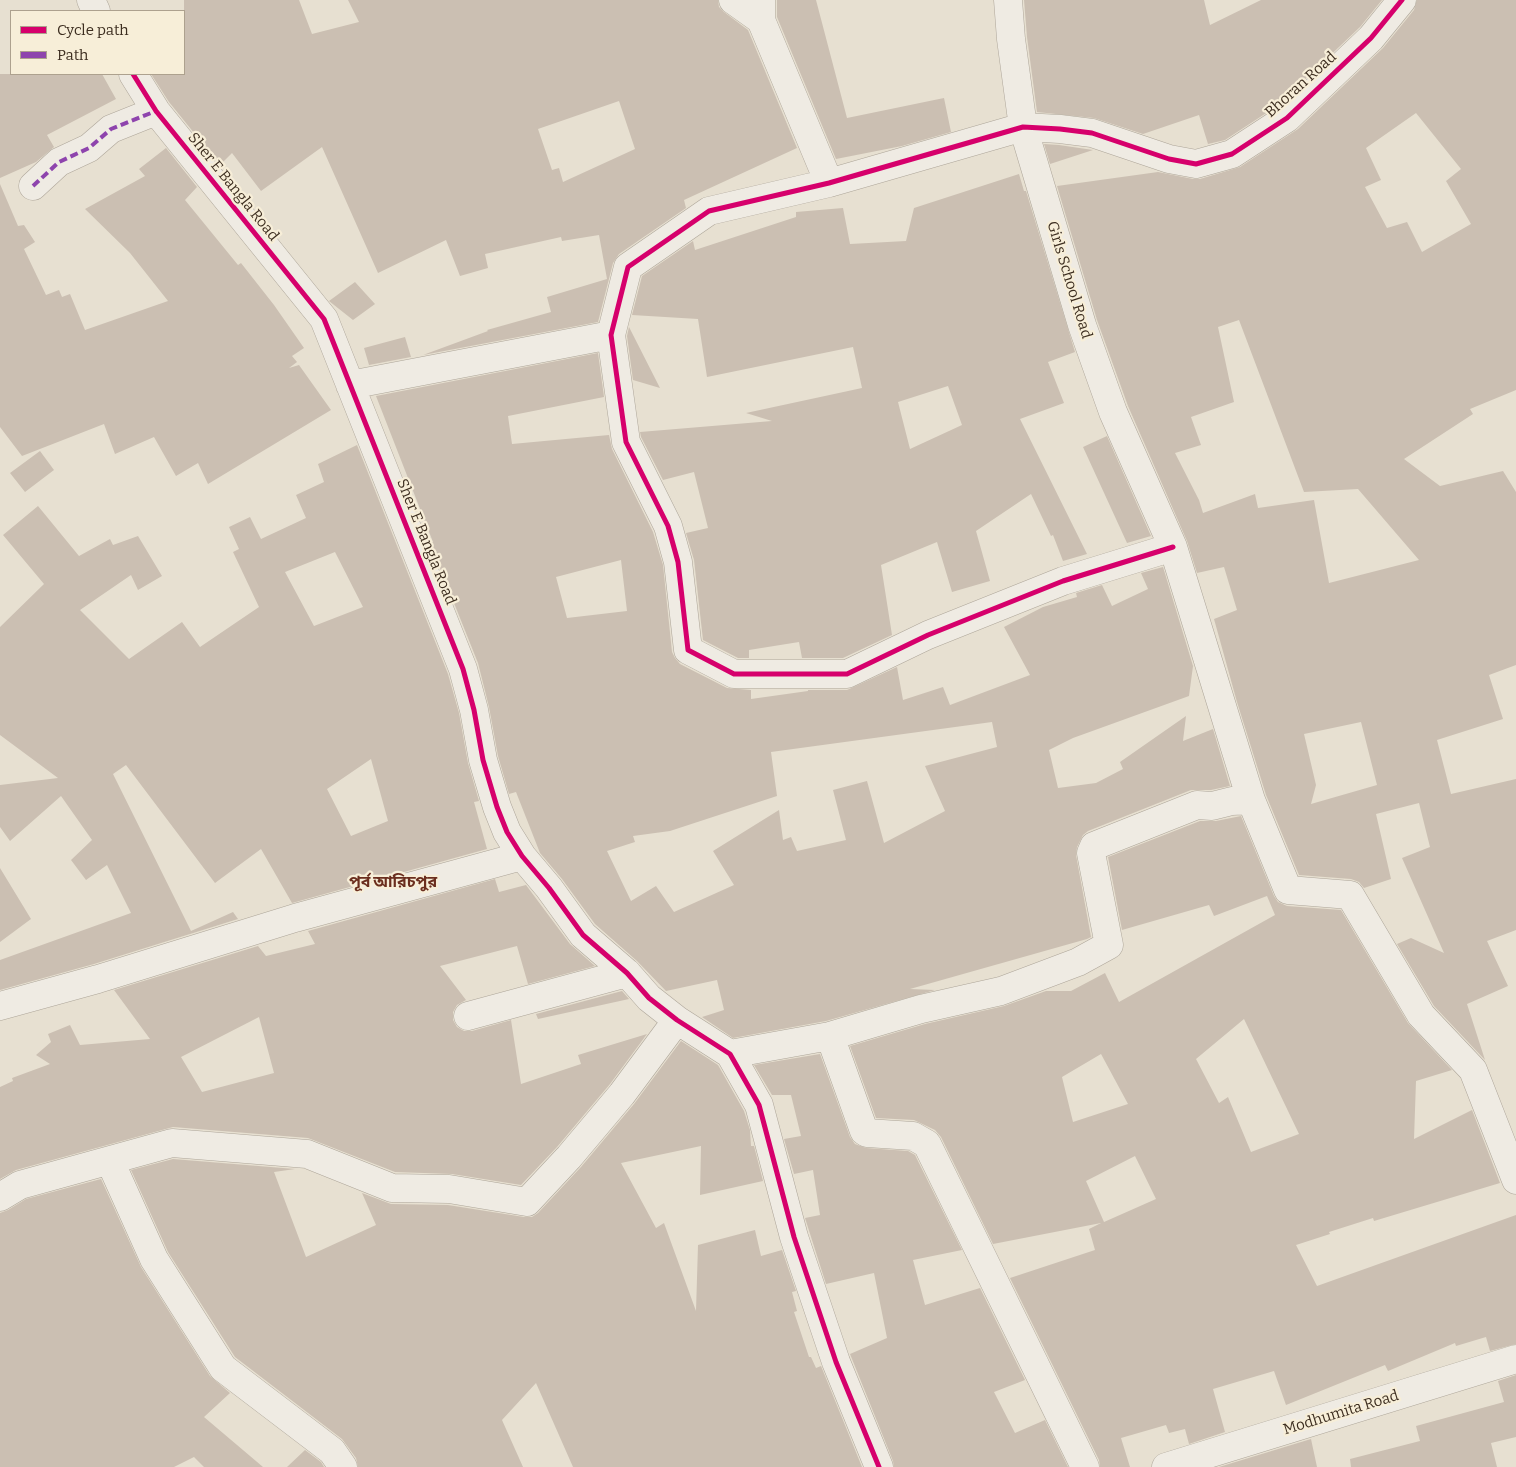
<!DOCTYPE html>
<html>
<head>
<meta charset="utf-8">
<style>
	body { margin:0 }
	#map { position:relative; width:1516px; height:1467px; overflow:hidden; background:#e7e0d1; font-family:Bitter,serif }
	canvas { display:block }
	.legend { position:absolute; left:10px; top:10px; width:175px; height:65px; box-sizing:border-box; background:#f7eed8; border:1px solid #ada18e; margin:0; padding:6px 9px; list-style:none; font-size:15px; color:#3d2e20 }
	.legend li { display:flex; align-items:center; gap:10px; height:25px }
	.legend b { width:25px; border:1px solid #ada18e }
</style>
</head>
<body>
<div id="map">
<canvas width="1516" height="1467"></canvas>
<ul class="legend">
<li><b style="height:6px;background:#d6006c"></b>Cycle path</li>
<li><b style="height:6px;background:#8e44ad"></b>Path</li>
</ul>
</div>
<script>
const ctx = document.querySelector('canvas').getContext('2d');
ctx.lineJoin = 'round';
function paint(path, color) { ctx.fillStyle = color; ctx.fill(path, 'evenodd'); }
const poly = rows => new Path2D(rows.map(r => 'M' + r).join(''));
function stroke(path, color, width, dash) { ctx.strokeStyle = color; ctx.lineWidth = width; ctx.lineCap = dash ? 'butt' : 'round'; ctx.setLineDash(dash || []); ctx.stroke(path); }
function drawText(font, color, halo, rows, align = 'center') {
  ctx.font = font + ' Bitter,"Noto Sans Bengali",serif'; ctx.lineWidth = 4.5; ctx.setLineDash([]); ctx.textBaseline = 'middle'; ctx.strokeStyle = halo; ctx.fillStyle = color; for (const [text, x, y, turn = 0] of rows) {
    ctx.save(); ctx.translate(x, y); ctx.rotate((+turn || 0) * Math.PI / 180); ctx.textAlign = isNaN(turn) ? turn : align; if (halo) ctx.strokeText(text, 0, 0); ctx.fillText(text, 0, 0); ctx.restore();
  }
}
const building = poly([
	[184,0,299,0,312,34,359,22,348,0,718,0,719,7,724,12,748,30,797,148,684,200,686,208,619,254,613,263,598,322,423,355,488,331,487,330,551,312,547,297,607,279,599,235,562,241,561,237,485,254,488,268,460,276,446,240,378,273,322,147,261,191,232,153,220,165,169,102,151,74,184,74],
	[619,101,635,149,563,182,559,168,552,170,538,129],
	[777,0,816,0,847,118,944,98,951,132,902,146,836,159,777,17],
	[1024,0,1204,0,1210,25,1261,0,1382,0,1360,27,1277,106,1225,140,1208,144,1199,115,1143,134,1094,118,1037,112,1027,37],
	[1417,0,1516,0,1516,390,1470,409,1473,414,1404,459,1440,486,1503,471,1516,492,1516,665,1489,675,1503,719,1437,740,1451,794,1516,779,1516,930,1487,941,1508,986,1467,1004,1485,1060,1434,1006,1397,944,1411,938,1444,953,1402,858,1430,847,1419,803,1376,814,1391,879,1364,888,1359,882,1351,879,1299,875,1266,795,1237,702,1214,619,1237,610,1224,567,1197,573,1187,541,1128,406,1097,320,1057,186,1158,172,1193,179,1200,179,1240,167,1298,129,1383,48,1414,10],
	[1416,113,1461,169,1446,181,1471,224,1422,252,1407,222,1387,228,1365,187,1381,180,1366,148],
	[1239,320,1304,492,1358,489,1419,560,1329,583,1314,500,1258,508,1255,494,1203,513,1199,500,1175,453,1201,445,1191,417,1234,402,1218,327],
	[1361,722,1377,785,1311,804,1316,785,1304,734],
	[0,74,102,74,116,99,47,135,54,147,36,162,0,178],
	[1044,144,1059,145,1093,150,1050,164],
	[166,148,197,187,185,200,238,265,241,263,274,305,304,348,292,356,297,362,289,368,299,365,331,410,208,484,198,463,176,476,154,437,115,454,104,424,22,456,0,427,0,184,18,226,24,225,35,242,24,249,46,295,59,290,62,297,70,294,85,330,168,301,130,253,85,209,145,176,139,169],
	[1019,174,1024,191,1026,191,1075,352,1048,362,1064,403,1020,419,1087,554,1063,561,1053,535,1051,536,1031,494,976,531,990,581,952,592,937,542,881,565,892,635,843,658,802,658,799,642,749,650,749,658,738,658,703,640,694,560,686,533,708,528,694,472,663,480,641,437,640,432,772,421,746,413,862,388,853,347,707,377,698,319,632,315,642,276,693,241,695,250,796,217,796,212,843,208,850,244,906,241,914,208],
	[948,386,962,425,910,449,898,402],
	[355,282,375,304,353,320,329,301],
	[629,327,660,388,633,380,627,336],
	[405,337,411,357,369,365,364,348],
	[598,353,604,397,508,416,512,444,609,435,612,449,653,532,663,565,672,652,675,658,680,664,727,688,751,690,751,699,808,691,808,690,847,690,897,667,903,700,943,687,950,705,1030,675,1004,627,1043,607,1077,597,1076,593,1102,585,1112,606,1148,589,1141,573,1163,567,1193,666,1189,696,1073,738,1049,750,1058,788,1096,783,1123,769,1120,762,1186,716,1183,741,1213,729,1230,786,1211,790,1191,790,1088,831,1083,835,1077,847,1076,855,1091,937,1087,939,910,989,935,990,826,1021,733,1038,702,1017,724,1010,717,980,666,991,637,961,595,924,562,879,540,853,516,792,509,794,498,756,489,707,478,663,430,543,433,542,376,396],
	[621,560,627,611,567,618,556,577],
	[992,722,997,747,925,766,945,811,884,843,867,781,833,790,846,840,797,851,791,837,783,840,779,810,713,851,734,885,674,912,656,886,631,901,607,851,635,842,633,836,670,831,777,796,771,752],
	[1107,436,1151,536,1127,543,1083,447],
	[357,445,448,674,459,713,468,763,479,801,474,802,487,849,292,903,261,849,215,883,126,765,113,774,191,931,233,912,238,919,94,964,0,990,0,960,131,913,107,865,86,880,71,860,92,840,61,796,10,841,0,827,0,785,58,778,0,735,0,627,44,584,3,535,38,506,79,556,110,539,113,545,138,536,162,576,138,590,131,575,80,610,129,659,182,622,200,647,259,607,233,552,239,549,229,527,250,517,261,539,306,518,296,495,324,482,318,464],
	[335,552,363,607,314,626,285,572],
	[371,759,388,821,351,836,327,789],
	[40,451,54,470,25,492,10,473],
	[1241,816,1274,896,1278,902,1287,906,1341,910,1408,1023,1452,1070,1416,1081,1414,1139,1472,1110,1500,1183,1374,1221,1373,1218,1329,1232,1330,1234,1296,1245,1317,1286,1516,1215,1516,1344,1490,1351,1486,1337,1456,1346,1455,1343,1388,1371,1385,1365,1286,1405,1274,1371,1213,1389,1225,1432,1189,1444,1185,1429,1169,1433,1166,1425,1121,1438,1130,1467,1100,1467,1099,1460,1010,1278,1095,1250,1089,1229,1101,1223,993,1244,941,1137,935,1130,914,1120,876,1118,850,1046,925,1024,1004,1006,1046,991,1071,991,1105,973,1119,1002,1275,915,1267,896,1214,916,1209,905,1122,930,1108,857,1200,821,1216,821],
	[1244,1019,1299,1134,1251,1152,1228,1097,1219,1103,1196,1059],
	[1101,1054,1128,1104,1073,1122,1062,1077],
	[1135,1156,1156,1199,1104,1222,1086,1181],
	[0,868,31,919,0,942],
	[495,879,499,892,526,885,570,944,595,966,528,984,517,946,440,966,466,1000,457,1005,453,1012,453,1020,457,1027,464,1031,472,1031,511,1020,521,1084,581,1064,578,1055,647,1034,610,1084,557,1147,521,1185,452,1174,395,1172,308,1138,173,1127,16,1170,0,1179,0,1087,13,1081,12,1078,50,1064,36,1055,51,1042,48,1034,70,1025,80,1045,150,1039,114,990,258,946,266,956,315,944,308,931],
	[259,1017,274,1073,202,1092,181,1057],
	[622,991,629,999,538,1019,536,1014],
	[681,1041,718,1065,744,1111,750,1130,751,1146,754,1146,763,1181,700,1195,701,1146,621,1163,656,1228,664,1223,696,1311,698,1245,755,1230,761,1256,782,1250,796,1291,792,1292,797,1311,794,1312,809,1357,811,1357,816,1368,821,1366,862,1467,573,1467,536,1383,502,1420,523,1467,358,1467,356,1458,342,1439,235,1357,168,1252,131,1170,173,1159,295,1169,274,1172,306,1257,376,1225,362,1193,391,1204,448,1205,524,1217,532,1217,538,1213,581,1167,634,1104],
	[820,1054,850,1137,855,1144,866,1148,908,1151,915,1155,962,1250,913,1260,925,1305,980,1288,1025,1380,994,1392,1015,1433,1045,1420,1068,1467,894,1467,893,1461,850,1354,887,1338,874,1273,826,1284,805,1218,820,1215,813,1170,794,1174,784,1139,801,1136,791,1095,772,1095,754,1065],
	[101,1179,141,1267,210,1376,230,1393,204,1417,263,1467,204,1467,194,1457,174,1467,0,1467,0,1213,8,1210,26,1199],
	[1516,1375,1516,1437,1491,1443,1497,1467,1351,1467,1350,1459,1420,1441,1416,1426,1504,1402,1498,1381],
	[1311,1439,1317,1467,1219,1467],
	[305,1450,321,1462,324,1467,287,1467]
]);
const minor = poly([
	[91,0,96,11],
	[733,0,761,20],
	[761,0,761,20,829,183],
	[1008,0,1011,39,1023,127,1082,325,1113,412,1173,547,1251,800],
	[133,74,156,111,324,319,463,669,474,710,483,760,497,807,507,832,522,856,549,888,583,935,627,973,649,998,677,1020,730,1054,759,1105,794,1237,836,1362,879,1467],
	[33,186,59,162,89,148,111,129,156,111],
	[350,385,611,335],
	[1173,547,1063,581,928,635,847,674,734,674,688,650,678,562,668,526,626,442,611,335,628,267,709,211,829,183,1023,127,1060,129,1092,133,1169,159,1196,164,1232,154,1287,118,1371,38,1402,0],
	[0,1006,98,979,295,918,522,856],
	[468,1016,627,973],
	[830,1036,864,1131,867,1133,913,1136,927,1144,1085,1467],
	[730,1054,830,1036,921,1009,1001,991,1078,962,1109,945,1091,853,1094,846,1192,807,1197,805,1212,806,1232,801,1251,800,1288,890,1350,895,1421,1015,1473,1070,1516,1180],
	[110,1161,154,1259,223,1368,332,1451,343,1467],
	[0,1197,20,1185,172,1143,307,1154,392,1188,449,1189,527,1202,569,1157,622,1094,677,1020],
	[1166,1467,1516,1359]
]);
const quiet = poly([
	[33,186,59,162,89,148,111,129,156,111]
]);
const cycleway = poly([
	[133,74,156,111,324,319,463,669,474,710,483,760,497,807,507,832,522,856,549,888,583,935,627,973,649,998,677,1020,730,1054,759,1105,794,1237,836,1362,879,1467],
	[1173,547,1063,581,928,635,847,674,734,674,688,650,678,562,668,526,626,442,611,335,628,267,709,211,829,183,1023,127,1060,129,1092,133,1169,159,1196,164,1232,154,1287,118,1371,38,1402,0]
]);
const streetNames = [
	["Bhoran Road",1301,85,-42],
	["Sher E Bangla Road",233,187,51],
	["Girls School Road",1069,280,73],
	["Sher E Bangla Road",426,542,68],
	["Modhumita Road",1341,1413,-17]
];
const neighbourhoodNames = [
	["পূর্ব আরিচপুর",393,883]
];
paint(building, '#cbbfb2');
stroke(minor, '#ada599', 29);
stroke(minor, '#efebe3', 28);
stroke(quiet, '#8e44ad', 4, [8, 4]);
stroke(cycleway, '#d6006c', 5);
drawText('15px', '#3d2e20', '#f7eed8', streetNames);
drawText('bold 16px', '#6b2e1e', '#f7eed8', neighbourhoodNames);
</script>
</body>
</html>
